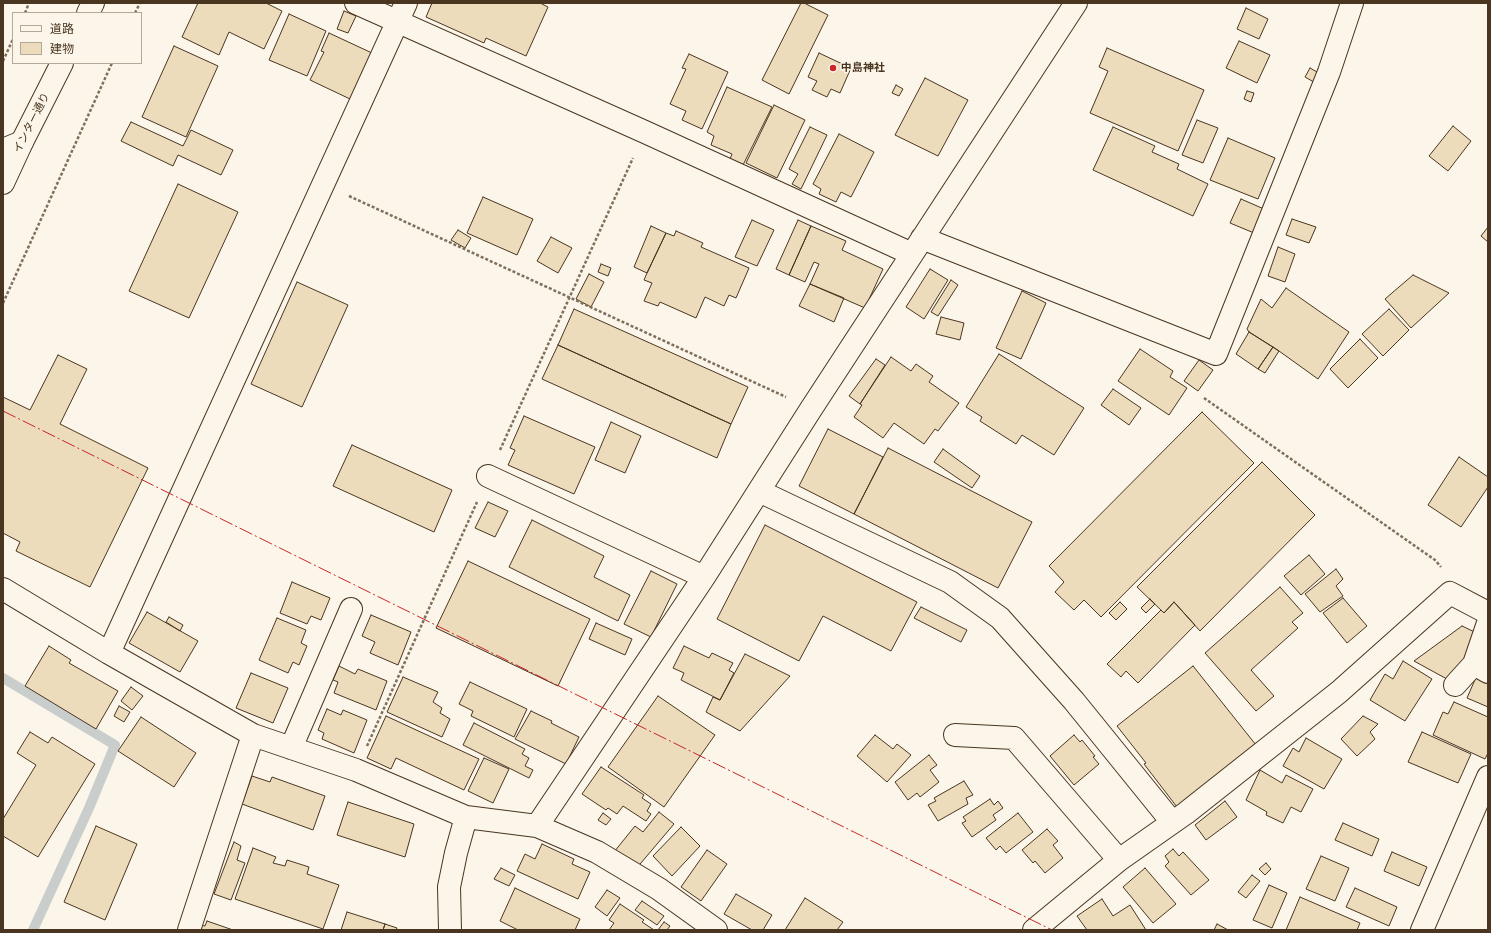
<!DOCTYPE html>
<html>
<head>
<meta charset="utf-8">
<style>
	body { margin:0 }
	#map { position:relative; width:1491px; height:933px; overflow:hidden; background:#fbf6e9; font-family:Signika,"Noto Sans JP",sans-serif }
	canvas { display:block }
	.frame { position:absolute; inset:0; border:4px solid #4a3520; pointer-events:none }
	.legend { position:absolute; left:12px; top:12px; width:130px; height:52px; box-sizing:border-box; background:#fbf6e9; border:1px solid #b4a999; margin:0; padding:5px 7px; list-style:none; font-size:12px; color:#4a3520 }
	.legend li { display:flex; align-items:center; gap:8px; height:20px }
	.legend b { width:20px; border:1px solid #b4a999 }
</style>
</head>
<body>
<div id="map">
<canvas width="1491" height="933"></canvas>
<div class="frame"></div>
<ul class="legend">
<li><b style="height:5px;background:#fbf6e9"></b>道路</li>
<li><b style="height:11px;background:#ecdcbc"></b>建物</li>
</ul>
</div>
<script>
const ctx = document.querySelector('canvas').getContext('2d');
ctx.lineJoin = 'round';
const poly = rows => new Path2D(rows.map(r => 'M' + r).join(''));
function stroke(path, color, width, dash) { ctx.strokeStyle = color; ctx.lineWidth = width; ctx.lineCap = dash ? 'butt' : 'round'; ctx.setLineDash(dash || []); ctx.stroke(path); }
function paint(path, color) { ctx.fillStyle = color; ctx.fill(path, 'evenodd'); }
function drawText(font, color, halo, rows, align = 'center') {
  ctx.font = font + ' Signika,"Noto Sans JP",sans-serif'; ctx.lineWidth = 3; ctx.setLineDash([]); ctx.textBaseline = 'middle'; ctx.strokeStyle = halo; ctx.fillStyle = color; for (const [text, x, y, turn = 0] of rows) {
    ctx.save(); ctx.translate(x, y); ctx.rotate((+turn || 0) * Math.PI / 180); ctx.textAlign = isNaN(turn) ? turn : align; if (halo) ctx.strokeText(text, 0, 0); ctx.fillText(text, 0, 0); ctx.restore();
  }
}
const stream = poly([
	[3,678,115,745,89,808,33,930]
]);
const building = poly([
	[198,3,266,3,282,11,264,49,229,32,219,55,182,37,198,3],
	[432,3,540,3,548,7,526,56,486,38,484,43,426,17,432,3],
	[801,3,804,3,828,15,789,94,762,80,801,3],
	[1246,8,1268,19,1259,39,1237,29,1246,8],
	[344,11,356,16,348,33,337,29,344,11],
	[289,14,326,31,307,76,269,60,289,14],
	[329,33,372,53,350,99,310,80,324,52,321,51,329,33],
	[1239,41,1270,55,1257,83,1226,68,1239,41],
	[174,46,218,66,186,137,142,117,174,46],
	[1107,48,1204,90,1178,151,1090,113,1108,71,1099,67,1107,48],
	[819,53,851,68,840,93,831,89,827,97,812,90,817,81,808,77,819,53],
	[689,54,728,72,702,129,682,120,686,111,670,104,686,69,682,68,689,54],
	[1310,68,1324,76,1319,85,1305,77,1310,68],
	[925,78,968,100,938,156,895,135,925,78],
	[896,85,903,89,899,96,892,93,896,85],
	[727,87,772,107,743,165,730,159,732,154,711,145,714,136,707,132,727,87],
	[1247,91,1254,93,1251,102,1244,99,1247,91],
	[774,105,805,120,777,178,746,163,774,105],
	[1197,120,1218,128,1203,163,1182,155,1197,120],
	[131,122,183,146,191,130,233,150,221,175,178,155,173,166,121,141,131,122],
	[1453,126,1471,141,1448,171,1429,156,1453,126],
	[810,127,827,135,801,189,792,184,798,174,789,169,810,127],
	[1113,127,1155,146,1152,152,1179,164,1177,169,1208,184,1193,216,1093,170,1113,127],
	[839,134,874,152,851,197,841,192,836,202,819,194,821,189,813,184,839,134],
	[1228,138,1275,158,1258,199,1210,180,1228,138],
	[178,184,238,212,189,318,129,291,178,184],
	[483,197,533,219,517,255,467,233,483,197],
	[1241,199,1264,209,1254,233,1230,223,1241,199],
	[1292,219,1316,227,1309,243,1286,235,1292,219],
	[752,220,774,230,757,266,735,257,752,220],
	[798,220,811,226,789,275,776,269,798,220],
	[651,226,666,233,647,273,634,267,651,226],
	[811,226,846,241,842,250,883,269,865,308,810,284,819,264,814,262,805,282,789,275,811,226],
	[1488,227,1488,242,1481,236,1488,227],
	[458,230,471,238,465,248,451,240,458,230],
	[676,231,703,243,701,247,749,268,736,298,729,295,724,306,705,297,696,318,660,302,658,306,644,301,652,283,644,280,647,273,666,233,674,236,676,231],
	[551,237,572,248,558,273,537,261,551,237],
	[1278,247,1295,254,1285,282,1268,276,1278,247],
	[601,264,611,268,608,276,598,272,601,264],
	[930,269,948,280,924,319,906,307,930,269],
	[589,274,604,282,591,307,576,299,589,274],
	[1413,275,1449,293,1411,328,1385,299,1413,275],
	[951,280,958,285,938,316,931,312,951,280],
	[297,282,348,305,302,407,251,384,297,282],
	[810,284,844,298,834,322,799,306,810,284],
	[1286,288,1349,332,1318,379,1279,351,1249,332,1247,329,1261,299,1272,308,1286,288],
	[1022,291,1046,303,1021,359,996,348,1022,291],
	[574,309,748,387,731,424,558,345,574,309],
	[1389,309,1409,330,1383,356,1362,334,1389,309],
	[941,317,964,323,960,340,936,334,941,317],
	[1249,332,1273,347,1258,369,1236,354,1249,332],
	[1360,339,1378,358,1348,388,1330,369,1360,339],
	[558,345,731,424,717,458,542,379,558,345],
	[1273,347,1279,351,1265,373,1258,369,1273,347],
	[1140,349,1173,371,1170,377,1187,388,1169,415,1118,381,1140,349],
	[999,354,1084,408,1054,455,1022,435,1016,444,980,421,982,417,966,407,999,354],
	[58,355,87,369,60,424,148,468,90,587,16,551,20,542,3,533,3,397,30,410,58,355],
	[891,357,911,371,916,364,933,376,929,382,959,403,938,431,935,429,924,444,894,423,883,438,854,417,862,405,860,404,891,357],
	[876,359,885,365,860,404,849,396,876,359],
	[1199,360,1213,370,1198,391,1184,381,1199,360],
	[1113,389,1141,408,1129,425,1101,405,1113,389],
	[1202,412,1254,463,1101,617,1084,600,1074,610,1055,592,1064,582,1049,566,1202,412],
	[524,416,595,447,574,494,508,465,515,450,510,448,524,416],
	[611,422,641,436,625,473,595,460,611,422],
	[828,429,883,457,854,514,799,486,828,429],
	[352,445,452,490,434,532,333,486,352,445],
	[888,448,1032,522,998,588,854,514,888,448],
	[943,449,980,476,972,488,934,462,943,449],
	[1459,457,1488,477,1488,487,1461,527,1428,505,1459,457],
	[1262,462,1315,515,1200,631,1174,602,1164,613,1137,587,1262,462],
	[488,502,508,511,495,537,475,528,488,502],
	[532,520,604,556,594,577,630,595,618,621,509,567,532,520],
	[765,525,917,602,891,651,823,616,799,661,717,619,765,525],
	[1309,555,1325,574,1301,595,1284,576,1309,555],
	[468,561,590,619,558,686,436,628,468,561],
	[1336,569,1343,579,1336,586,1343,596,1320,612,1305,594,1336,569],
	[651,571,677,584,651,637,624,624,651,571],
	[292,582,330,598,321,620,311,616,307,624,280,613,292,582],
	[1280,587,1303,613,1292,622,1298,628,1251,670,1274,696,1256,711,1205,653,1280,587],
	[1343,598,1367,626,1347,643,1323,613,1343,598],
	[1150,599,1155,604,1146,613,1141,608,1150,599],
	[1120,602,1127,609,1116,620,1109,613,1120,602],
	[1174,602,1195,625,1138,683,1126,671,1121,677,1107,664,1161,610,1164,613,1174,602],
	[921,607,967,630,961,642,914,618,921,607],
	[147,612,198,641,180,672,129,643,147,612],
	[371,615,411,632,398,665,370,653,375,642,362,636,371,615],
	[169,617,183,625,180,631,166,622,169,617],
	[277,618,306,630,301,643,307,646,299,665,293,662,288,673,259,660,277,618],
	[596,623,632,639,625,655,589,639,596,623],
	[1462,626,1481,635,1456,684,1414,661,1462,626],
	[49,646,71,660,69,663,118,691,96,729,25,686,49,646],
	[684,646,709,658,712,653,733,663,729,670,734,673,720,700,681,680,684,673,673,668,684,646],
	[745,654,790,676,740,731,706,712,713,697,720,700,745,654],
	[1403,661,1432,679,1405,721,1370,700,1385,674,1393,679,1403,661],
	[339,666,355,674,358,669,387,681,376,710,334,693,338,682,333,680,339,666],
	[1193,666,1256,745,1177,807,1144,764,1146,763,1117,726,1193,666],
	[251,673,288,688,273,723,236,708,251,673],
	[1477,675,1488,680,1488,707,1467,698,1477,675],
	[403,677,438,692,433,702,442,708,440,713,450,719,442,737,387,712,403,677],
	[470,682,527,709,514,737,471,716,473,711,459,704,470,682],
	[131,687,143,696,132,710,121,701,131,687],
	[658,696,715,735,664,807,608,767,658,696],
	[1454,702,1488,717,1488,753,1485,759,1433,735,1443,712,1448,714,1454,702],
	[119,706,130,712,124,722,114,716,119,706],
	[327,709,341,715,343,710,367,720,354,753,322,739,324,733,318,730,327,709],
	[531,711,552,721,551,723,579,737,566,764,515,739,531,711],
	[386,716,479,759,464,790,396,758,391,769,367,758,386,716],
	[1363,716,1378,724,1370,732,1375,739,1357,756,1341,739,1363,716],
	[141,717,196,753,174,787,118,751,141,717],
	[474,723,525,749,522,754,529,758,525,766,533,770,529,778,463,745,474,723],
	[30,732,48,743,52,737,95,764,38,857,3,836,3,819,36,765,17,753,30,732],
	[1422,732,1471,754,1458,783,1408,762,1422,732],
	[875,735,893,749,897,744,911,755,887,782,857,756,875,735],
	[1074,735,1080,742,1082,740,1095,756,1093,757,1099,764,1074,785,1050,756,1074,735],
	[1306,738,1342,759,1324,789,1283,766,1293,748,1299,752,1306,738],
	[929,755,937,765,930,770,939,782,920,797,917,793,908,800,895,782,929,755],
	[484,758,509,769,493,803,468,791,484,758],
	[601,767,644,795,642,798,651,804,647,811,651,814,646,821,623,806,617,814,608,808,606,810,582,794,601,767],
	[1260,770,1282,783,1286,775,1313,789,1301,812,1291,807,1283,823,1266,815,1267,812,1246,800,1260,770],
	[252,776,270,782,272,777,325,796,313,830,242,804,252,776],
	[964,781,973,795,966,798,968,804,938,821,928,805,936,801,934,798,964,781],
	[990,799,994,805,998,801,1003,808,993,815,996,820,972,837,962,823,966,821,963,817,990,799],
	[1225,801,1237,817,1206,840,1195,825,1225,801],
	[348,802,414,824,405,857,337,835,348,802],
	[659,812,674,824,635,870,614,852,635,826,643,832,659,812],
	[603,813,611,819,606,825,598,820,603,813],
	[1018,813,1033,832,1006,853,1000,846,996,850,986,838,1018,813],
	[1343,823,1379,839,1372,856,1335,840,1343,823],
	[96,826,137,844,105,920,64,902,96,826],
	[681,827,700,846,672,876,653,856,681,827],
	[1047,829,1058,841,1053,845,1063,858,1045,873,1035,861,1033,863,1022,850,1047,829],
	[234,842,241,846,237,860,245,863,231,900,214,894,234,842],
	[542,844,574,859,572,864,590,872,578,899,517,871,525,854,535,859,542,844],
	[253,848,276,857,273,863,285,866,287,860,309,867,307,874,339,885,323,929,235,899,253,848],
	[1173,849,1179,856,1183,852,1209,880,1191,895,1165,866,1169,862,1165,856,1173,849],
	[707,850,727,864,701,901,681,887,707,850],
	[1392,852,1427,867,1419,886,1384,871,1392,852],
	[1321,856,1349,868,1335,901,1306,889,1321,856],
	[1266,863,1271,869,1265,875,1259,869,1266,863],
	[501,868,515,875,509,886,494,879,501,868],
	[1145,868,1176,904,1153,923,1123,887,1145,868],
	[1252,875,1260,881,1246,898,1238,892,1252,875],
	[1269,885,1287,893,1272,928,1253,920,1269,885],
	[515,888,580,919,575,930,518,930,500,921,515,888],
	[1355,888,1397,907,1389,926,1346,907,1355,888],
	[607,890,620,898,607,916,595,907,607,890],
	[736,894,772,915,763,930,752,930,724,914,736,894],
	[1300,897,1360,923,1357,930,1286,930,1300,897],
	[805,898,843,922,837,930,785,930,805,898],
	[1102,899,1113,916,1130,905,1146,930,1087,930,1077,916,1102,899],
	[642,901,664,916,657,925,635,910,642,901],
	[620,904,644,920,642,922,654,930,609,930,614,923,609,920,620,904],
	[347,912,385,924,383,930,341,930,347,912],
	[207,921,233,930,198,930,200,925,205,926,207,921],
	[664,922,670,926,667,930,658,930,664,922],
	[385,924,397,928,396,930,383,930,385,924],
	[1217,924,1228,930,1214,930,1217,924]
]);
const path = poly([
	[25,13,29,3],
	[135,13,140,3],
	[3,61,13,39],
	[349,196,786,397],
	[3,303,112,63],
	[1204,398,1435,560,1441,567],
	[500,450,633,158],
	[367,746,477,502]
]);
const minor = poly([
	[356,3,645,132,912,254],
	[922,238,1216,354,1329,72,1352,3],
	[488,476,704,577],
	[759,491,950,582,1000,618,1074,701,1172,822],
	[3,589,109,653,253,735,356,770,466,817,537,826,704,577,811,409,1076,3],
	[1488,623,1474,664,1488,672],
	[109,653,406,3],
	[1455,685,1474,664],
	[955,735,1014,738,1119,860],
	[291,748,351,609],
	[537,826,597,852,659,889,716,930],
	[189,930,253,735],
	[450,930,449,887,456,853,466,817],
	[1034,930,1119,860,1186,813,1339,692,1450,593,1488,613],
	[1422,930,1488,777]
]);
const major = poly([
	[88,13,93,3],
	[3,183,22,142,62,63]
]);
const highway = poly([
	[3,150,22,142]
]);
const power = poly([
	[3,411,1052,930]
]);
const markers = [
	[833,68,4,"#c62828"]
];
const poiNames = [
	["中島神社",841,68]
];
const streetNames = [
	["インター通り",32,123,-63]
];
stroke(stream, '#c9cecd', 10);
paint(building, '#ecdcbc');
stroke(building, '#4a3520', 1);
stroke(minor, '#4a3520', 24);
stroke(major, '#4a3520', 24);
stroke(highway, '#4a3520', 24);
stroke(path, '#7f6f5c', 2.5, [3, 2]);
stroke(minor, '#fbf6e9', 22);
stroke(major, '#fbf6e9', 22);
stroke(highway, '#fbf6e9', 22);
stroke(power, '#c62828', 1, [14, 3, 2, 3]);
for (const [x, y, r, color] of markers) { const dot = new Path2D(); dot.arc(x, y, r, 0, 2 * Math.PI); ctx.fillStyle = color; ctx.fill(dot); stroke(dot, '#fbf6e9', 1.5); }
drawText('bold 11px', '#4a3520', '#fbf6e9', poiNames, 'left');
drawText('11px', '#4a3520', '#fbf6e9', streetNames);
</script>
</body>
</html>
